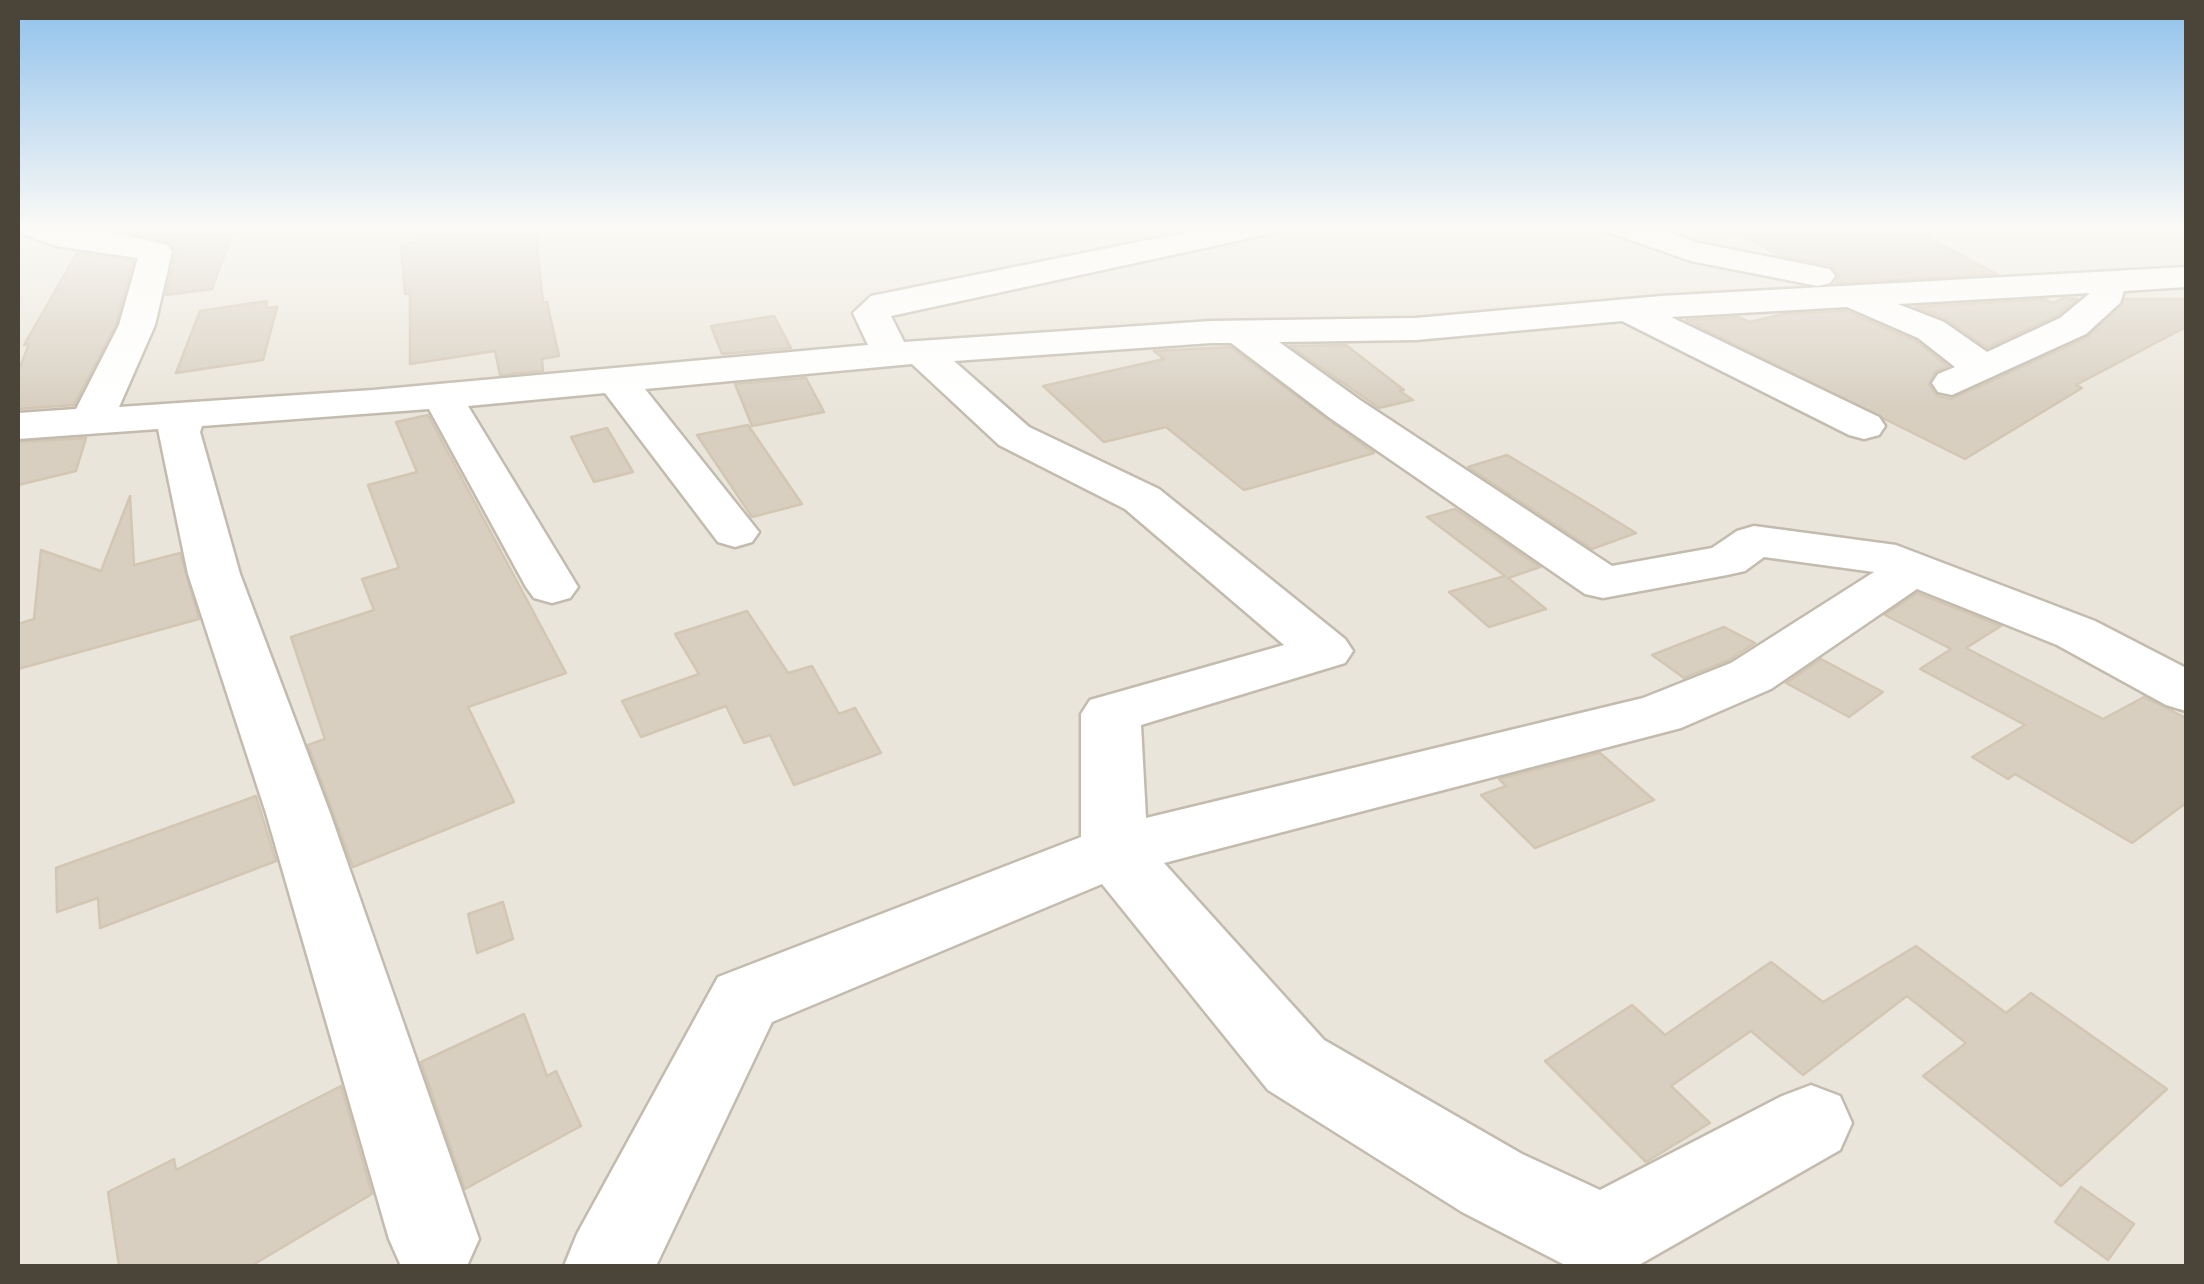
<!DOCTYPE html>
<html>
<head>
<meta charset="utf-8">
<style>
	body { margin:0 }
	#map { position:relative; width:2204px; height:1284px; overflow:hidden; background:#f6f3ec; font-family:Quicksand,sans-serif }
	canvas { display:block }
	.frame { position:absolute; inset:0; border:20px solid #4b4439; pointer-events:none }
</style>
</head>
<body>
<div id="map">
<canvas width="2204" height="1284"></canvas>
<div class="frame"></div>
</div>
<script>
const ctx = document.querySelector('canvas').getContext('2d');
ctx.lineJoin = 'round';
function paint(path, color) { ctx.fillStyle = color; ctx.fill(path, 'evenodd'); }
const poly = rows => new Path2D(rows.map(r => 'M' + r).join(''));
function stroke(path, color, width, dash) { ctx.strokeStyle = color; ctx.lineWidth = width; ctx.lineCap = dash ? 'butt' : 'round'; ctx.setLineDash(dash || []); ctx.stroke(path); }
const residential = poly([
	[18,226,2186,226,2186,1266,18,1266]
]);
const building = poly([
	[92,226,235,226,212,289,166,295,176,253,171,243,92,226],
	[490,226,535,226,543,303,547,302,559,356,542,359,543,371,500,375,495,351,410,364,410,293,405,294,401,245,418,242,417,236,490,226],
	[1722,226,1906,226,1997,274,1836,283,1839,276,1831,265,1781,256,1722,226],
	[77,253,133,261,116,324,74,405,18,409,18,372,29,344,24,345,77,253],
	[2063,298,2078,299,2058,315,1987,348,1946,319,1915,307,2045,299,2053,303,2063,298],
	[2125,299,2186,299,2186,327,2076,385,2082,388,1965,459,1686,320,1738,317,1749,322,1784,314,1846,311,1916,341,1948,366,1935,372,1929,385,1937,396,1951,399,2088,337,2125,299],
	[267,301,266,308,277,307,263,360,176,373,200,311,267,301],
	[774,316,791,348,722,354,711,326,774,316],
	[1346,345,1404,390,1400,391,1413,400,1379,408,1290,346,1346,345],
	[1230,347,1374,453,1244,490,1166,427,1104,442,1043,386,1164,359,1154,351,1230,347],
	[806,378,824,412,752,426,735,384,806,378],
	[428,415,566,673,468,707,514,802,353,867,308,745,325,739,291,637,374,610,362,579,399,568,368,485,417,472,396,422,428,415],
	[748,425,802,504,752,517,697,435,748,425],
	[607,428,633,472,594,482,571,437,607,428],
	[86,438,76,471,18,485,18,442,86,438],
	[1507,455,1579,498,1636,533,1592,549,1468,467,1507,455],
	[130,496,134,565,180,553,199,619,18,669,18,624,34,619,41,550,101,571,130,496],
	[1455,509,1540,567,1508,578,1546,609,1489,627,1449,592,1505,576,1427,517,1455,509],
	[1917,593,2001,626,1966,648,2103,719,2144,697,2186,718,2186,803,2132,843,2015,774,2008,779,1972,757,2025,725,1920,669,1951,649,1885,615,1917,593],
	[747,611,788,673,812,666,839,714,855,708,881,753,794,785,770,735,744,743,726,706,641,737,622,701,699,674,675,634,747,611],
	[1724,627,1755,643,1729,660,1684,678,1652,655,1724,627],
	[1821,659,1883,692,1849,717,1786,683,1821,659],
	[1600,753,1654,800,1535,848,1481,795,1506,786,1499,779,1600,753],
	[256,796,276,861,100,928,98,898,57,912,56,868,256,796],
	[503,902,513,939,477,953,468,914,503,902],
	[1916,946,2006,1013,2031,993,2167,1089,2061,1186,1923,1076,1966,1043,1907,996,1803,1075,1751,1031,1671,1086,1710,1123,1646,1162,1545,1061,1632,1005,1665,1035,1771,962,1823,1002,1916,946],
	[524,1014,547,1076,556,1071,581,1126,465,1189,421,1062,524,1014],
	[341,1086,372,1194,251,1266,119,1266,108,1192,174,1159,176,1170,341,1086],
	[2081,1187,2134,1224,2108,1260,2055,1222,2081,1187]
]);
const minor = poly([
	[18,226,61,226,116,233,168,245,172,252,155,325,119,407,373,390,868,345,853,313,871,296,1218,226,1280,226,1275,233,1264,235,891,316,904,342,1211,321,1416,318,1661,296,2186,267,2186,287,2124,291,2120,303,2086,334,1952,395,1938,392,1932,383,1938,374,1955,367,1918,338,1847,307,1671,317,1879,417,1885,426,1879,435,1864,439,1849,435,1622,321,1416,340,1279,342,1360,400,1612,566,1712,548,1737,531,1754,526,1896,545,2095,621,2186,668,2186,711,2166,705,2057,645,1917,589,1771,689,1681,728,1164,863,1324,1040,1522,1154,1600,1190,1782,1096,1811,1085,1840,1096,1852,1123,1840,1150,1637,1266,1567,1266,1462,1212,1268,1090,1102,884,772,1022,656,1266,564,1266,577,1234,718,977,1081,837,1081,714,1090,700,1284,645,1125,509,999,445,912,364,645,389,759,532,752,542,735,547,718,542,605,393,468,406,578,587,570,598,552,603,534,598,526,587,429,409,202,426,200,432,240,574,330,813,479,1239,467,1266,401,1266,389,1239,266,813,188,574,158,429,18,439,18,413,76,409,119,325,138,258,56,246,21,233,18,226],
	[2090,293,2060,318,1987,352,1944,322,1898,304,2090,293],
	[1211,343,1231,343,1330,418,1585,594,1603,598,1727,575,1745,571,1764,557,1874,572,1731,663,1643,698,1146,818,1141,725,1345,663,1353,651,1345,639,1159,489,1029,427,954,361,1211,343],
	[1605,226,1651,226,1699,243,1830,269,1835,276,1830,283,1818,286,1691,261,1610,233,1605,226]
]);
paint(residential, '#eae5da');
paint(building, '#d8cfc1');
stroke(building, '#d3c7b4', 2.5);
stroke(minor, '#c2bbae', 5);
paint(minor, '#fff');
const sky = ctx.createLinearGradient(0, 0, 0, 406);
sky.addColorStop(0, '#8fc1ec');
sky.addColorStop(0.56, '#fbfaf6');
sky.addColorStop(1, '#fbfaf600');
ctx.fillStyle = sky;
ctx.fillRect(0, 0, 2204, 406);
</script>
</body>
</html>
